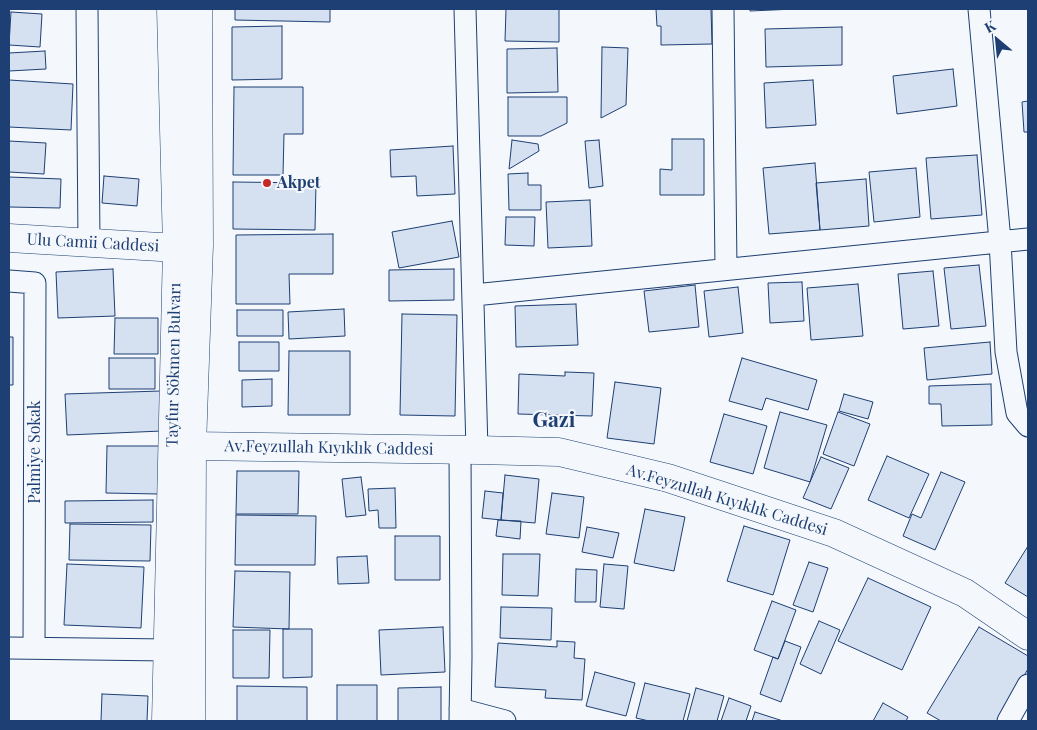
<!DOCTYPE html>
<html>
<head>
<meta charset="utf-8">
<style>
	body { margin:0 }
	#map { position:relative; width:1037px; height:730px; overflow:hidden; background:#f4f7fb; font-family:"Playfair Display",serif }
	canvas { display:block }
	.frame { position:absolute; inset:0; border:10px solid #1d3f73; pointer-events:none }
	.north { position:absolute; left:972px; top:15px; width:50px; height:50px; -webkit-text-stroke:4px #f4f7fb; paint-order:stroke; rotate:332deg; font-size:14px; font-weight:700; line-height:20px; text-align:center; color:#1d3f73 }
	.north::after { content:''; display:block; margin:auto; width:18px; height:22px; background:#1d3f73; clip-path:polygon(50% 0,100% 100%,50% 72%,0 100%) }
</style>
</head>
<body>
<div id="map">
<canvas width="1037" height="730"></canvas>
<div class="frame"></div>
<div class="north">K</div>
</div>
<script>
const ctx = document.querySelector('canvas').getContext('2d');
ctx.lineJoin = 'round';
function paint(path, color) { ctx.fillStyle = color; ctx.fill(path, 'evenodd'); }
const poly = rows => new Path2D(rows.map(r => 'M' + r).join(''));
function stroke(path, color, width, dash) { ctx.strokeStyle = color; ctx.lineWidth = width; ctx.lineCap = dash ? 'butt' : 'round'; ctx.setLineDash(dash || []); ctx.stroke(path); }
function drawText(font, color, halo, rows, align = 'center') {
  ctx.font = font + ' "Playfair Display",serif'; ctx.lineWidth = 4; ctx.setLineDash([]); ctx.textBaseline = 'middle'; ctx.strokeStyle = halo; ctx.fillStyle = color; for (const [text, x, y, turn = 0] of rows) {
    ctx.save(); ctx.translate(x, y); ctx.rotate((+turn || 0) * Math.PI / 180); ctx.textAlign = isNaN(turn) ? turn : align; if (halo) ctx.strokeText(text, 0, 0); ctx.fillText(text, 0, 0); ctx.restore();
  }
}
const building = poly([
	[235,9,330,9,330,22,235,20,235,9],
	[506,9,559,9,559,42,505,41,506,9],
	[656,9,711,9,712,44,661,45,661,26,657,26,656,9],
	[750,9,795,9,750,11,750,9],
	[11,12,42,14,40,47,9,45,11,12],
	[282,26,282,79,232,80,232,27,282,26],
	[842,27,842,65,766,67,765,29,842,27],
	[602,47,628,48,626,105,601,118,602,47],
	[557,48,558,92,507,93,507,49,557,48],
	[45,51,46,69,9,71,9,53,45,51],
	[953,69,957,106,897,114,893,76,953,69],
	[9,80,73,84,71,130,9,127,9,80],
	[813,80,816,125,766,128,764,83,813,80],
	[234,87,303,87,303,134,284,134,283,175,233,175,234,87],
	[508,97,567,97,567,123,541,136,508,136,508,97],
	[1028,101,1028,132,1024,132,1022,102,1028,101],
	[672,139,704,139,704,195,660,195,660,169,672,170,672,139],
	[512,140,538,144,539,151,509,169,512,140],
	[599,140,603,186,589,188,585,141,599,140],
	[9,141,46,143,44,174,9,172,9,141],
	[453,146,455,194,417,196,416,176,391,177,390,150,453,146],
	[977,155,982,215,931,219,926,158,977,155],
	[815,163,820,230,769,234,763,168,815,163],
	[916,168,920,217,874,222,869,172,916,168],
	[528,173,528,185,541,185,541,210,509,210,508,174,528,173],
	[104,176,139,179,137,206,102,203,104,176],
	[9,177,61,179,60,208,9,207,9,177],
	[866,179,869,226,820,230,816,183,866,179],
	[233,182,316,183,315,230,233,229,233,182],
	[590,200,592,246,548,248,546,202,590,200],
	[506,217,535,217,534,246,505,245,506,217],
	[452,221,459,257,399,268,392,232,452,221],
	[333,234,333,274,289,274,290,304,236,304,236,235,333,234],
	[979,265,986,326,951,329,944,268,979,265],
	[113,269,115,316,58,318,56,272,113,269],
	[454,269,454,300,389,301,389,270,454,269],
	[933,271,939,326,903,329,898,274,933,271],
	[802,282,804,321,770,323,768,283,802,282],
	[858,284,863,336,811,340,807,288,858,284],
	[695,285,699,327,649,332,644,291,695,285],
	[738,287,743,333,709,337,704,291,738,287],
	[576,304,578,345,516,347,515,306,576,304],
	[344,309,345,336,289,339,288,312,344,309],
	[237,310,283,310,283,336,237,336,237,310],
	[402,314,457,315,455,416,400,415,402,314],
	[115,318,158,318,158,354,114,354,115,318],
	[9,337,13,337,13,385,9,385,9,337],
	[239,342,279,342,279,371,239,371,239,342],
	[990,342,992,374,927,380,924,348,990,342],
	[289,351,350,351,350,415,288,415,289,351],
	[109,358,155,358,155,389,109,389,109,358],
	[742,358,817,380,808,410,766,398,762,410,729,401,742,358],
	[565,372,594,373,592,416,518,414,519,374,565,376,565,372],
	[272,379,272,406,242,407,242,380,272,379],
	[615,382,661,388,654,444,607,438,615,382],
	[991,384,992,425,942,426,941,404,929,404,929,386,991,384],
	[161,391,162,431,67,435,65,394,161,391],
	[844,394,873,402,868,419,839,411,844,394],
	[780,412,827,425,810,482,764,468,780,412],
	[838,412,870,424,854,466,823,454,838,412],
	[724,414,767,426,753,474,710,462,724,414],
	[107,446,160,446,159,494,106,493,107,446],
	[887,456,929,474,909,518,868,500,887,456],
	[821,457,849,468,831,509,803,498,821,457],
	[237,471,299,471,298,514,236,514,237,471],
	[941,472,965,482,935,550,903,536,912,514,921,518,941,472],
	[505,475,539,479,535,523,501,520,505,475],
	[361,477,366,515,346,517,342,479,361,477],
	[395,488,396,528,379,528,378,510,369,511,368,489,395,488],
	[485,491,503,493,501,520,482,518,485,491],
	[552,493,584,497,579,538,546,534,552,493],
	[153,500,153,522,65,523,65,501,153,500],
	[645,509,685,517,674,571,634,563,645,509],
	[236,515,316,516,315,565,235,565,236,515],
	[498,520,521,521,520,539,496,536,498,520],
	[70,524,151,525,150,561,69,560,70,524],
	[744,526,790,540,773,595,727,581,744,526],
	[587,527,619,533,613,558,582,552,587,527],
	[395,536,440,536,440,580,395,580,395,536],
	[1028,546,1028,597,1005,583,1028,546],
	[503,554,540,554,538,596,502,595,503,554],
	[367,556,369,583,338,584,337,557,367,556],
	[809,562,828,568,813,612,793,605,809,562],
	[67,564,144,567,141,628,64,625,67,564],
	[604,564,628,566,624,609,600,607,604,564],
	[576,569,597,570,596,602,575,602,576,569],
	[235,571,290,572,289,629,233,627,235,571],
	[868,578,931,607,902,670,838,641,868,578],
	[772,601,796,610,778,659,754,650,772,601],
	[501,607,552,608,551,640,500,638,501,607],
	[819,621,840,630,821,674,800,664,819,621],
	[443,627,445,672,381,675,379,630,443,627],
	[979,627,1028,656,1028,669,997,721,941,721,927,713,979,627],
	[283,629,312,629,312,677,283,678,283,629],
	[233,630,270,630,269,678,233,678,233,630],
	[557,641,575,642,574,658,585,659,582,700,545,698,546,690,495,687,498,643,557,647,557,641],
	[785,641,801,647,781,702,760,694,773,657,778,659,785,641],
	[595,672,635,683,626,716,586,706,595,672],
	[645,683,690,694,683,721,649,721,636,718,645,683],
	[337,685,377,685,377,721,337,721,337,685],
	[237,686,307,687,307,721,237,721,237,686],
	[441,687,441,721,398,721,398,688,441,687],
	[696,688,724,696,717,721,687,721,696,688],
	[102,694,148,696,147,721,101,721,102,694],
	[729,698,751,706,746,721,721,721,729,698],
	[883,703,908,717,906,721,873,721,883,703],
	[755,712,783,721,752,721,755,712]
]);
const street = poly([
	[87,9,89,243],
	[465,9,477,450],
	[723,9,726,269],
	[979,9,1000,241,1006,352,1017,413,1028,426],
	[9,281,35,283,34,648],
	[474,295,1028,239],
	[9,648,168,650],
	[460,709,505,721],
	[460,721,461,657,460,450],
	[1008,721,1028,685]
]);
const secondary = poly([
	[9,238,177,248],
	[192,446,477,450,559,452,668,478,834,533,965,593,1028,636],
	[166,721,177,248,171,9],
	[191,721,192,446,199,245,198,9]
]);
const markers = [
	[267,183,5,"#c62828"]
];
const poiNames = [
	["Akpet",277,183]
];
const streetNames = [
	["Ulu Camii Caddesi",93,243,3],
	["Tayfur Sökmen Bulvarı",174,365,-89],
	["Av.Feyzullah Kıyıklık Caddesi",329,448,1],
	["Palmiye Sokak",35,452,-90],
	["Av.Feyzullah Kıyıklık Caddesi",727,500,17]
];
const districtNames = [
	["Gazi",554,420]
];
paint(building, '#d5e0f0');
stroke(building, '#1d3f73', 1);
stroke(street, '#1d3f73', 23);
stroke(secondary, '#1d3f73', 29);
stroke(street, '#f4f7fb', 21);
stroke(secondary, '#f4f7fb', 28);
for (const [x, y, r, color] of markers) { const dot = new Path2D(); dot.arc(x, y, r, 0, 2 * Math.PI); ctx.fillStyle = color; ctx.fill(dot); stroke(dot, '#f4f7fb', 2); }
drawText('bold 16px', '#1d3f73', '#f4f7fb', poiNames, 'left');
drawText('16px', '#1d3f73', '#f4f7fb', streetNames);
drawText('bold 21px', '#1d3f73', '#f4f7fb', districtNames);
</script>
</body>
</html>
